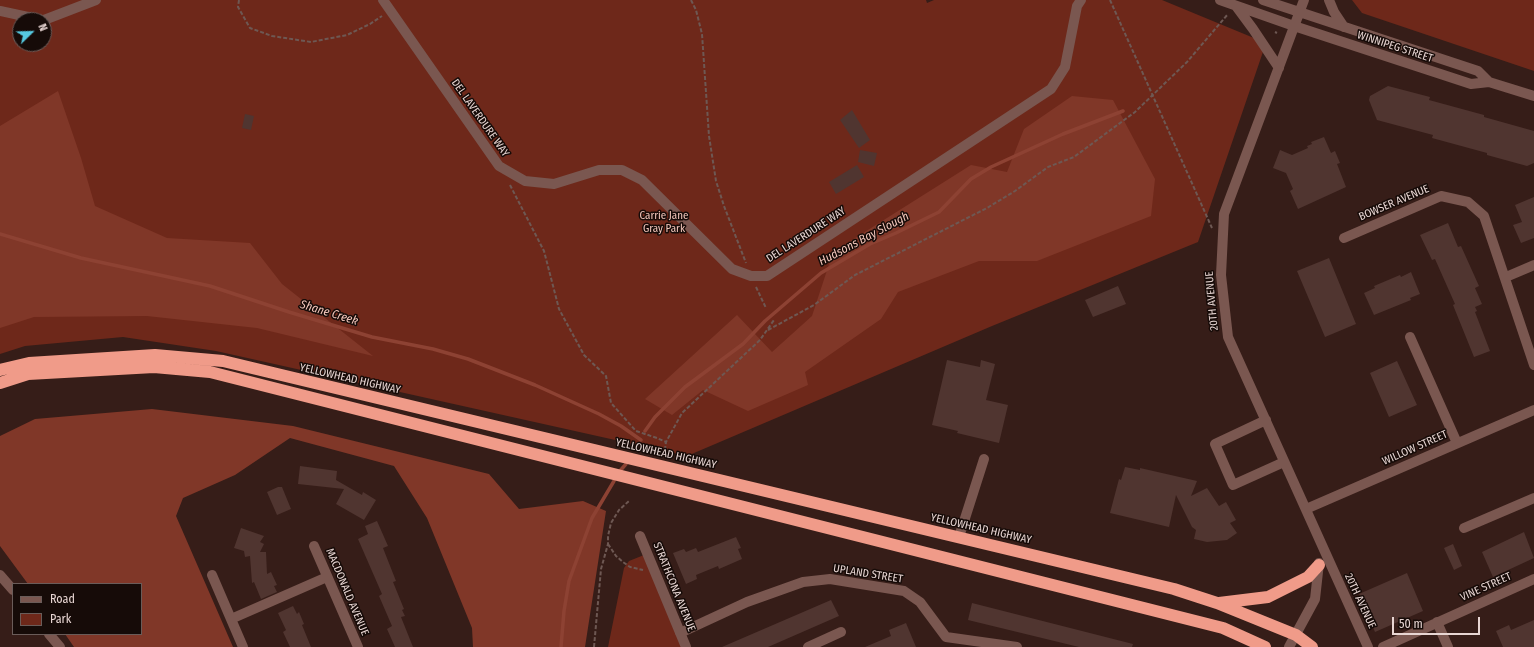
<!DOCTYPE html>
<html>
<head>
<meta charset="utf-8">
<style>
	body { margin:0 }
	#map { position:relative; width:1534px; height:647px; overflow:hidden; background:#361d18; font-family:"Fira Sans Condensed",sans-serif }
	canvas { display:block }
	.legend { position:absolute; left:12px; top:583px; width:130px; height:52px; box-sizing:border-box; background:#160b08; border:1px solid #6a5c59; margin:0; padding:5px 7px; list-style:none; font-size:12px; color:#e8d6d3 }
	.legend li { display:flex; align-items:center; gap:8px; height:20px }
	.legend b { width:20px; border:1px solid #6a5c59 }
	.north { position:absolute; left:12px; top:12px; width:40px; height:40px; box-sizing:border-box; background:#160b08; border:1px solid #6a5c59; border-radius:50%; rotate:67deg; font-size:11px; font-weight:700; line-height:16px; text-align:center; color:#e8d6d3 }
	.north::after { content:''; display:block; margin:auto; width:14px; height:18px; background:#56c9e0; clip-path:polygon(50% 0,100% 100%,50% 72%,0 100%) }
	.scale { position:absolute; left:1392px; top:617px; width:88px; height:18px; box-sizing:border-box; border:2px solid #e8d6d3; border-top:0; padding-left:5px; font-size:12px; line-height:14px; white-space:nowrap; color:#e8d6d3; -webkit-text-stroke:3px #160b08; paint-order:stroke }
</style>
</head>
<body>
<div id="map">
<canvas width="1534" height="647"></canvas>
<ul class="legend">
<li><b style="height:5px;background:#7a5750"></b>Road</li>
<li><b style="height:11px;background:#6e281a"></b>Park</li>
</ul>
<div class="north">N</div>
<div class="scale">50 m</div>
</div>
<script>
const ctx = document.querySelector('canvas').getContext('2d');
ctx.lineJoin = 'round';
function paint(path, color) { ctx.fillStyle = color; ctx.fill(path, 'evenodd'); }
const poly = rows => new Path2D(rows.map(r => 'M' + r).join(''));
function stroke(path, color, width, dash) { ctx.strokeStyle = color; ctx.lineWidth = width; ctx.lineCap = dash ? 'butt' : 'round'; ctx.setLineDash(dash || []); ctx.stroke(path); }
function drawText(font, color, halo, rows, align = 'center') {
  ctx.font = font + ' "Fira Sans Condensed",sans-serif'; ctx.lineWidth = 3; ctx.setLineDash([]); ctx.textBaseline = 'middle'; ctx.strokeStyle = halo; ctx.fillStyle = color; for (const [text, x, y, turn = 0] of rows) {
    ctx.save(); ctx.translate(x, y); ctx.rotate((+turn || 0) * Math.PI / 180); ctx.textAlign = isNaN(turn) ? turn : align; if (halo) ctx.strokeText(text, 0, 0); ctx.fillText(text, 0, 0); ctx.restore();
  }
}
const green = poly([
	[0,0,926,0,927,3,934,0,1162,0,1266,43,1198,242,992,326,687,456,216,351,123,337,25,346,0,354],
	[20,20,44,20,44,44,20,44],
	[1352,0,1534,0,1534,71,1362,13],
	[644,555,684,647,608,647,624,568,629,561]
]);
const forest = poly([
	[58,91,81,158,95,206,167,238,250,243,282,284,373,356,257,328,147,316,34,317,0,328,0,126],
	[1072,96,1113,100,1155,179,1151,216,1037,261,979,261,898,292,881,319,805,372,808,385,748,411,703,390,672,415,645,399,737,315,772,352,812,316,833,252,971,165,1007,172,1024,129],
	[152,409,293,426,489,474,519,509,583,501,606,511,585,647,473,647,472,628,427,518,394,466,290,438,235,475,183,498,176,516,233,647,74,647,65,634,141,634,141,584,28,584,0,546,0,436,35,419]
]);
const stream = poly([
	[0,234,81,258,210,286,289,312,372,337,433,349,468,359,535,385,599,414,621,426,641,440],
	[645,431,655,417,685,387,743,344,765,321,821,273,870,244,896,233,939,212,971,179,991,167,1063,134,1123,111],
	[619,472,626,464],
	[561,647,564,611,569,581,592,518,614,481]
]);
const building = poly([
	[1388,86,1430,97,1429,100,1484,115,1484,117,1534,131,1534,163,1527,166,1487,155,1487,153,1432,138,1433,135,1377,120,1369,100,1370,96],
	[852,110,870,140,859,148,840,120],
	[245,114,254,116,251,130,242,128],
	[1324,137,1331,153,1335,151,1340,163,1337,164,1346,187,1298,209,1290,191,1293,189,1286,173,1273,168,1280,150,1292,155,1308,148,1307,146,1312,144,1311,142],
	[860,150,877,153,874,166,858,162],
	[857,165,864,177,836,194,829,182],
	[1534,197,1534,238,1521,243,1513,225,1522,222,1515,205],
	[1448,223,1458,247,1461,246,1479,286,1475,288,1482,304,1475,307,1477,311,1475,312,1490,351,1474,357,1453,305,1455,304,1435,259,1432,260,1420,235],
	[1329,258,1356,324,1325,337,1297,271],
	[1411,272,1420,294,1410,298,1411,300,1374,315,1364,293,1375,288,1374,286,1400,275,1401,277],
	[1118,286,1126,304,1093,317,1085,300],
	[947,360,980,367,981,360,995,364,986,400,1008,405,999,443,957,433,958,431,932,425],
	[1397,361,1417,405,1389,417,1370,373],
	[300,466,337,471,336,480,362,495,363,492,376,500,364,520,336,504,344,489,298,484],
	[1125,467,1140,470,1140,468,1197,481,1191,496,1207,488,1219,506,1226,502,1236,520,1230,523,1237,533,1227,540,1207,542,1194,539,1196,530,1192,527,1176,495,1169,527,1110,513,1119,479,1121,480],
	[278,487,282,487,291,509,277,515,267,492],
	[377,521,388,546,383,548,396,581,393,582,404,609,402,610,405,616,401,617,413,647,395,647,387,629,392,626,379,596,382,594,358,539,368,534,365,526],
	[241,528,264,536,260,542,264,544,260,552,266,552,267,574,271,572,277,585,274,586,277,592,261,599,254,582,252,583,250,556,245,557,244,551,234,548],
	[1524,532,1534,558,1493,577,1482,552],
	[736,537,741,548,738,549,742,559,719,569,718,566,696,575,697,579,686,584,673,553,684,549,686,552,696,548,698,552],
	[1453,544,1462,566,1454,570,1444,548],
	[1407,573,1423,611,1375,632,1359,594],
	[831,600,839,616,768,647,722,647],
	[972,603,1133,644,1132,647,1079,647,968,620],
	[293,606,297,614,299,612,304,624,302,625,311,647,290,647,283,632,286,630,278,613],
	[1534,620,1534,647,1503,647,1496,631,1509,625,1511,630],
	[906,623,916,647,865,647,891,636,889,630]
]);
const path = poly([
	[239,0,238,7,250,28,272,36,311,42,347,35,370,24,382,16],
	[691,0,696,10,702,34,709,136,716,181,724,206,746,263],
	[1110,0,1212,228],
	[1275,32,1277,33],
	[510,185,544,251,559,309,584,355,606,376,611,403,636,431,657,438,666,442],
	[756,287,766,308],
	[768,330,814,305,855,275,987,208,1015,191,1048,167,1074,157,1135,112,1187,62,1228,14],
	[664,456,666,442,682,413,760,340,774,320],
	[608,544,616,556,623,562,630,567,643,570],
	[594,647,601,569,608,544,608,536,611,523,619,510,630,500]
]);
const minor = poly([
	[383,0,499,166,525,181,554,184,599,170,622,170,642,180,732,269,751,276,767,276,1051,89,1065,67,1077,6,1081,0],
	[1220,0,1294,26,1471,84,1489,82,1534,96],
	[1263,0,1478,71,1489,82],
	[1304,0,1224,214,1221,275,1228,337,1368,647],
	[1329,0,1334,12,1344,27],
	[1236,6,1253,29,1279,68],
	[0,11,42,20],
	[44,20,96,0],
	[1344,238,1441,196,1468,202,1484,216,1534,365],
	[1506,277,1534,265],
	[1410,337,1457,443],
	[1266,420,1215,444,1233,485,1284,462],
	[1306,509,1534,410],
	[1464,528,1534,498],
	[640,536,686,647],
	[959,537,984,459],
	[314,546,358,647],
	[0,575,13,590],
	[212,575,243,647],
	[231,619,327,577],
	[1437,622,1448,647],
	[680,633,747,602,803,582,830,579,904,591,920,602,946,637,1017,647],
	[49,634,60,647],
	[808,647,841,632],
	[1289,647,1315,599,1319,563],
	[1383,647,1534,579]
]);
const highway = poly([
	[0,370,29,363,155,355,223,361,1174,589,1217,603,1296,635,1312,647],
	[0,383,28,374,154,367,210,372,1223,628,1265,647],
	[1219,603,1268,597,1308,577,1319,565]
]);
const streetNames = [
	["WINNIPEG STREET",1395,47,18],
	["DEL LAVERDURE WAY",480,118,55],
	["BOWSER AVENUE",1394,203,-23],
	["DEL LAVERDURE WAY",806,235,-33],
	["20TH AVENUE",1212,301,-95],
	["YELLOWHEAD HIGHWAY",350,379,13],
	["WILLOW STREET",1415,448,-24],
	["YELLOWHEAD HIGHWAY",666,454,13],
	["YELLOWHEAD HIGHWAY",981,529,13],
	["UPLAND STREET",868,574,9],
	["STRATHCONA AVENUE",674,587,68],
	["VINE STREET",1486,587,-24],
	["MACDONALD AVENUE",347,592,67],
	["20TH AVENUE",1360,601,65]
];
const parkNames = [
	["Carrie Jane",664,216],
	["Gray Park",664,229]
];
const waterNames = [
	["Hudsons Bay Slough",864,239,-28],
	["Shane Creek",329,313,17]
];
paint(green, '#6e281a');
paint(forest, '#803728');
stroke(stream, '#8d4233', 3.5);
paint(building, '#503530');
stroke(path, '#6e5853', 2, [4, 2]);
stroke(minor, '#7a5750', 10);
stroke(highway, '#f09b89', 12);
drawText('11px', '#e8d6d3', '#160b08', streetNames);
drawText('11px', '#f5c8bd', '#160b08', parkNames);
drawText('italic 12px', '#f4c7bc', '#160b08', waterNames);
</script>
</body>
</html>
